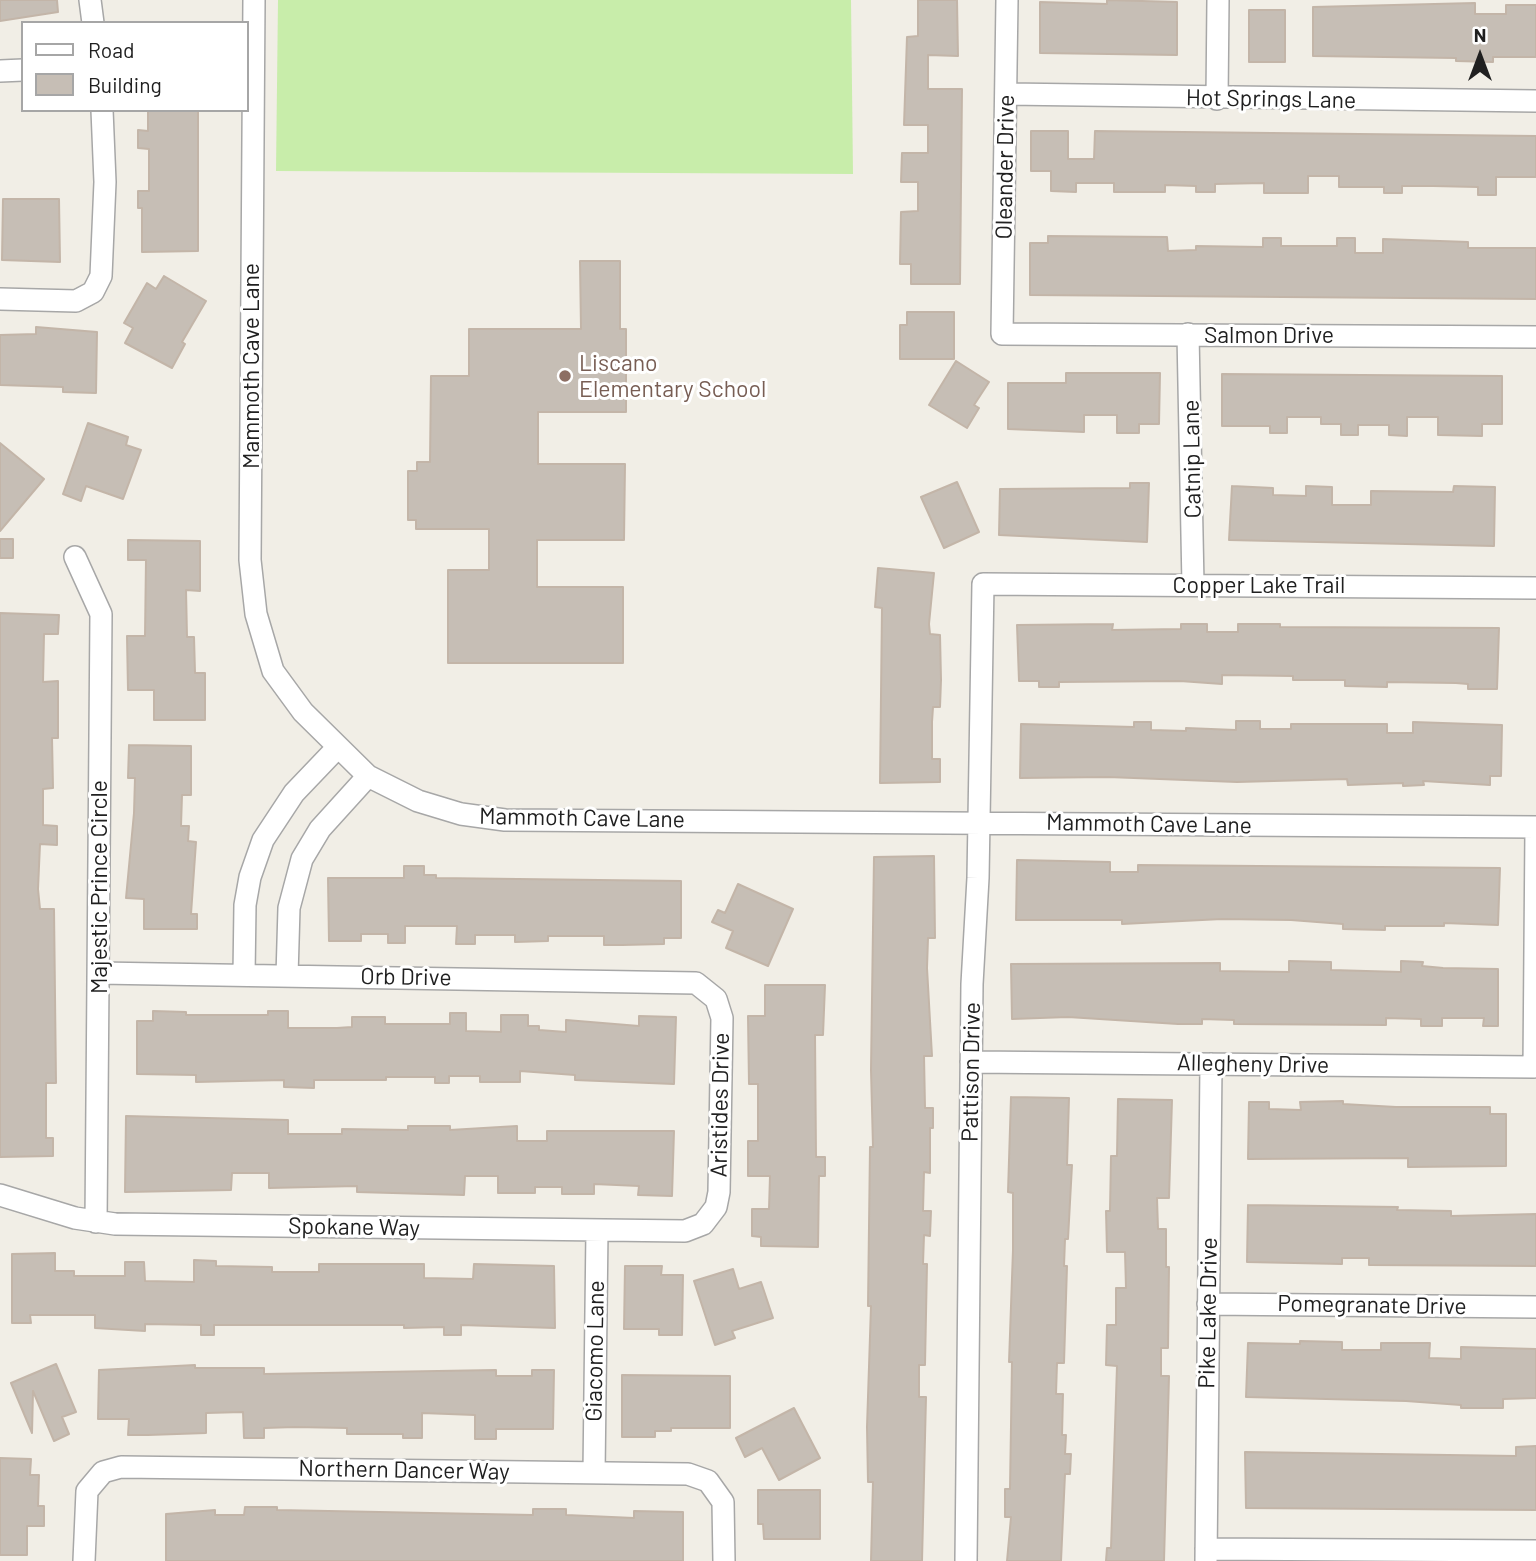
<!DOCTYPE html>
<html>
<head>
<meta charset="utf-8">
<style>
	body { margin:0 }
	#map { position:relative; width:1536px; height:1561px; overflow:hidden; background:#f1eee6; font-family:Barlow,sans-serif }
	canvas { display:block }
	.legend { position:absolute; left:21px; top:21px; width:228px; height:91px; box-sizing:border-box; background:#fff; border:2px solid #a6a6a6; margin:0; padding:9px 12px; list-style:none; font-size:21px; color:#202020 }
	.legend li { display:flex; align-items:center; gap:14px; height:35px }
	.legend b { width:35px; border:2px solid #a6a6a6 }
	.north { position:absolute; left:1445px; top:21px; width:70px; height:70px; -webkit-text-stroke:5px #fff; paint-order:stroke; rotate:0deg; font-size:19px; font-weight:700; line-height:28px; text-align:center; color:#202020 }
	.north::after { content:''; display:block; margin:auto; width:24px; height:32px; background:#202020; clip-path:polygon(50% 0,100% 100%,50% 72%,0 100%) }
</style>
</head>
<body>
<div id="map">
<canvas width="1536" height="1561"></canvas>
<ul class="legend">
<li><b style="height:9px;background:#fff"></b>Road</li>
<li><b style="height:19px;background:#c6beb5"></b>Building</li>
</ul>
<div class="north">N</div>
</div>
<script>
const ctx = document.querySelector('canvas').getContext('2d');
ctx.lineJoin = 'round';
function paint(path, color) { ctx.fillStyle = color; ctx.fill(path, 'evenodd'); }
const poly = rows => new Path2D(rows.map(r => 'M' + r).join(''));
function stroke(path, color, width, dash) { ctx.strokeStyle = color; ctx.lineWidth = width; ctx.lineCap = dash ? 'butt' : 'round'; ctx.setLineDash(dash || []); ctx.stroke(path); }
function drawText(font, color, halo, rows, align = 'center') {
  ctx.font = font + ' Barlow,sans-serif'; ctx.lineWidth = 6; ctx.setLineDash([]); ctx.textBaseline = 'middle'; ctx.strokeStyle = halo; ctx.fillStyle = color; for (const [text, x, y, turn = 0] of rows) {
    ctx.save(); ctx.translate(x, y); ctx.rotate((+turn || 0) * Math.PI / 180); ctx.textAlign = isNaN(turn) ? turn : align; if (halo) ctx.strokeText(text, 0, 0); ctx.fillText(text, 0, 0); ctx.restore();
  }
}
const grass = poly([
	[278,0,851,0,853,174,276,171]
]);
const building = poly([
	[0,0,57,0,58,12,0,21,0,0],
	[918,0,957,0,958,56,928,55,928,89,962,89,960,284,911,284,911,264,900,264,901,212,918,211,918,182,901,182,902,153,928,153,928,125,904,125,907,37,918,36,918,0],
	[1107,0,1177,2,1177,55,1040,53,1040,2,1107,4,1107,0],
	[1475,3,1475,14,1506,14,1506,5,1536,5,1536,57,1493,57,1493,62,1456,61,1456,58,1313,56,1313,7,1475,3],
	[1249,10,1285,10,1285,62,1249,62,1249,10],
	[148,110,198,110,198,251,142,252,142,208,138,208,138,191,149,191,149,149,138,148,138,130,148,131,148,110],
	[1031,131,1068,131,1068,159,1094,159,1095,131,1536,136,1536,177,1496,177,1496,195,1478,195,1478,187,1433,186,1402,186,1402,193,1384,193,1384,187,1339,187,1339,176,1308,176,1308,193,1264,193,1264,183,1215,184,1215,192,1196,192,1196,186,1165,185,1165,192,1114,192,1114,183,1076,183,1076,192,1051,191,1051,171,1031,171,1031,131],
	[3,199,59,199,60,262,2,260,3,199],
	[1048,236,1167,237,1168,251,1196,250,1196,246,1263,247,1263,238,1281,238,1281,246,1337,246,1337,238,1355,238,1355,253,1383,253,1383,239,1468,242,1468,248,1536,248,1536,299,1030,295,1030,243,1048,243,1048,236],
	[580,261,620,261,620,329,626,329,626,412,538,412,538,464,625,464,624,540,537,540,537,587,623,587,623,663,448,663,448,570,489,570,489,529,416,529,416,520,408,520,408,471,417,471,417,462,430,462,431,376,469,376,469,329,581,329,580,261],
	[164,276,206,301,182,342,185,344,172,368,125,343,133,328,124,323,147,283,156,289,164,276],
	[907,312,954,312,954,359,900,359,900,325,907,325,907,312],
	[36,327,97,332,96,393,63,392,63,387,0,385,0,335,36,334,36,327],
	[956,361,989,382,974,405,979,408,967,428,929,405,956,361],
	[1066,373,1160,373,1159,424,1139,424,1139,433,1117,433,1117,415,1084,415,1084,432,1008,429,1008,383,1066,383,1066,373],
	[1222,374,1502,376,1502,424,1482,424,1482,436,1438,435,1438,417,1407,417,1407,436,1389,435,1389,425,1358,425,1358,435,1341,435,1341,424,1321,424,1321,417,1287,417,1287,433,1270,433,1270,426,1222,426,1222,374],
	[88,423,128,437,126,445,141,450,123,499,86,486,81,501,63,494,88,423],
	[0,443,44,479,0,531,0,443],
	[957,482,979,532,944,548,921,497,957,482],
	[1130,483,1149,483,1147,542,999,535,1000,489,1130,488,1130,483],
	[1232,486,1273,488,1273,495,1306,496,1306,486,1332,487,1332,505,1371,505,1371,491,1453,492,1454,486,1495,487,1494,546,1229,540,1232,486],
	[0,539,13,539,13,558,0,558,0,539],
	[128,540,200,541,200,591,186,590,187,637,194,637,195,673,205,673,205,720,154,720,154,690,128,690,127,636,145,636,146,560,128,560,128,540],
	[878,568,934,573,929,624,930,634,940,635,941,680,940,707,933,707,932,722,932,759,940,759,940,782,880,783,882,608,875,607,878,568],
	[0,613,59,615,58,634,44,634,43,682,58,681,58,738,52,738,53,788,43,789,43,825,57,826,57,845,40,844,38,889,40,909,54,909,56,1083,46,1083,46,1138,53,1138,53,1156,0,1157,0,613],
	[1113,624,1112,630,1181,629,1181,624,1207,624,1207,632,1238,632,1238,624,1280,624,1280,627,1499,628,1497,689,1468,689,1468,684,1456,683,1387,682,1387,687,1345,686,1345,680,1293,680,1293,676,1222,675,1222,684,1180,681,1059,682,1059,687,1039,687,1039,681,1019,681,1017,625,1113,624],
	[1236,721,1260,721,1260,729,1291,729,1291,724,1387,724,1387,733,1413,733,1413,722,1502,725,1501,776,1490,776,1490,785,1423,781,1424,785,1403,786,1403,783,1348,785,1347,779,1237,782,1108,777,1020,778,1021,724,1134,727,1134,722,1151,722,1151,730,1186,731,1186,728,1236,730,1236,721],
	[129,745,191,746,191,795,182,795,181,826,189,826,188,841,196,842,191,914,197,914,197,929,144,929,144,899,126,898,134,813,135,778,128,778,129,745],
	[934,856,935,938,928,938,927,968,932,1056,924,1056,925,1108,933,1108,933,1128,930,1128,930,1173,924,1172,923,1211,931,1211,930,1236,924,1235,923,1264,927,1264,925,1365,919,1365,919,1397,926,1397,922,1561,871,1561,873,1482,868,1482,867,1427,871,1306,868,1306,870,1147,873,1147,871,1070,874,857,934,856],
	[1017,860,1110,862,1110,872,1138,872,1138,865,1500,868,1498,925,1444,923,1444,926,1385,926,1385,930,1343,929,1343,924,1291,920,1222,919,1122,924,1122,920,1016,920,1017,860],
	[404,866,424,866,424,875,436,875,436,878,681,881,681,938,664,938,664,944,622,945,604,945,604,936,548,936,548,941,515,942,515,935,475,935,475,944,456,944,457,926,405,926,405,943,388,943,388,934,361,934,361,941,329,941,328,878,404,878,404,866],
	[738,884,793,909,768,966,726,948,733,931,712,922,718,910,725,913,738,884],
	[1289,961,1331,962,1331,970,1401,972,1401,961,1423,962,1422,966,1443,968,1498,969,1498,1026,1483,1026,1484,1018,1442,1018,1442,1026,1421,1026,1421,1019,1386,1018,1386,1025,1234,1024,1234,1020,1202,1019,1202,1024,1178,1024,1068,1017,1012,1019,1011,964,1220,963,1220,971,1289,972,1289,961],
	[765,985,825,985,823,1035,815,1035,816,1157,825,1157,825,1176,819,1176,818,1247,761,1246,761,1237,752,1236,752,1209,769,1209,770,1176,748,1176,748,1141,758,1141,758,1084,749,1084,748,1016,765,1016,765,985],
	[153,1011,186,1012,186,1015,268,1015,268,1011,288,1011,288,1028,337,1028,352,1027,352,1017,385,1017,385,1024,450,1024,450,1013,466,1013,466,1031,501,1032,501,1015,528,1015,528,1026,539,1026,539,1030,566,1032,566,1020,639,1026,639,1016,676,1017,674,1084,575,1080,575,1075,520,1071,520,1082,480,1082,480,1076,449,1076,449,1083,435,1083,435,1077,386,1077,386,1080,314,1080,314,1088,284,1087,284,1080,196,1082,196,1075,137,1074,137,1021,153,1021,153,1011],
	[1011,1097,1069,1098,1067,1165,1072,1165,1068,1239,1065,1239,1064,1266,1067,1266,1064,1363,1057,1363,1056,1394,1063,1394,1062,1435,1066,1435,1065,1454,1071,1454,1070,1474,1065,1474,1061,1561,1007,1561,1011,1517,1005,1517,1005,1489,1010,1489,1012,1362,1009,1362,1013,1250,1013,1193,1008,1192,1011,1097],
	[1118,1099,1172,1100,1169,1198,1157,1198,1158,1229,1166,1229,1166,1267,1169,1267,1168,1348,1161,1348,1161,1376,1169,1376,1164,1561,1106,1561,1107,1548,1111,1548,1117,1366,1106,1365,1107,1325,1116,1325,1116,1288,1126,1288,1125,1252,1107,1252,1106,1211,1110,1211,1111,1156,1117,1156,1118,1099],
	[1343,1101,1343,1104,1396,1107,1490,1107,1490,1114,1506,1114,1506,1166,1408,1167,1408,1158,1248,1159,1249,1102,1269,1102,1269,1109,1301,1110,1300,1102,1343,1101],
	[126,1116,288,1120,288,1134,342,1134,342,1129,408,1130,408,1126,450,1126,450,1130,517,1126,517,1141,547,1141,547,1131,674,1131,672,1196,638,1195,639,1186,594,1184,594,1194,562,1194,562,1187,535,1187,535,1193,498,1193,498,1176,465,1176,464,1195,357,1192,357,1186,269,1188,269,1173,232,1173,231,1190,125,1192,126,1116],
	[1248,1205,1398,1207,1397,1210,1451,1211,1451,1216,1536,1214,1536,1266,1369,1265,1369,1258,1342,1258,1342,1264,1247,1262,1248,1205],
	[55,1253,55,1271,74,1271,74,1276,125,1276,125,1262,144,1262,145,1281,194,1282,194,1260,216,1261,216,1266,272,1267,272,1272,319,1272,319,1264,424,1264,424,1278,473,1279,474,1264,554,1266,555,1328,461,1325,461,1335,444,1335,444,1327,404,1328,404,1325,214,1325,214,1335,201,1335,201,1325,145,1324,145,1331,95,1328,95,1315,30,1315,31,1323,12,1323,12,1254,55,1253],
	[625,1266,662,1266,661,1275,683,1275,682,1335,659,1335,659,1329,624,1329,625,1266],
	[733,1269,739,1289,761,1282,773,1318,732,1331,735,1338,715,1345,694,1281,733,1269],
	[1300,1341,1342,1342,1342,1350,1381,1350,1381,1343,1430,1343,1429,1358,1461,1359,1461,1347,1536,1349,1536,1398,1503,1399,1503,1408,1461,1408,1461,1405,1406,1401,1246,1397,1248,1343,1300,1344,1300,1341],
	[56,1364,76,1412,62,1417,69,1434,54,1441,33,1391,32,1433,11,1383,56,1364],
	[195,1365,195,1368,264,1368,264,1374,496,1370,496,1376,532,1376,532,1370,554,1370,553,1429,496,1429,496,1439,475,1439,475,1415,422,1413,422,1438,403,1438,403,1434,347,1434,347,1428,295,1427,264,1428,264,1438,244,1438,243,1412,206,1413,206,1433,148,1435,128,1435,129,1419,98,1419,99,1370,195,1365],
	[622,1375,730,1376,730,1428,671,1428,671,1431,655,1431,655,1437,622,1437,622,1375],
	[794,1408,820,1458,779,1480,762,1448,745,1457,736,1438,794,1408],
	[1536,1446,1536,1510,1246,1508,1245,1452,1516,1456,1516,1447,1536,1446],
	[0,1458,31,1459,30,1475,39,1475,38,1506,44,1506,44,1526,27,1526,27,1555,0,1555,0,1458],
	[758,1490,820,1490,820,1539,764,1539,763,1524,758,1524,758,1490],
	[245,1507,277,1507,277,1510,533,1515,533,1509,566,1509,566,1515,634,1518,634,1511,683,1512,683,1561,166,1561,166,1514,215,1510,215,1515,244,1515,245,1507]
]);
const minor = poly([
	[90,0,93,23],
	[254,0,250,560,256,614,273,671,303,712,368,776,418,801,461,814,505,820,1536,827],
	[1007,0,1002,334,1536,337],
	[0,71,23,70],
	[1007,94,1536,101],
	[1217,99,1218,0],
	[0,299,76,301,93,292,101,276,105,182,102,110],
	[1188,334,1193,585],
	[75,557,101,614,96,1222],
	[244,975,245,905,250,877,263,840,294,793,337,748],
	[287,976,289,908,302,859,320,829,368,776],
	[971,1062,1534,1067,1536,829],
	[0,1195,75,1218,115,1224,685,1231,703,1224,716,1207,719,1192,722,1018,716,999,696,983,99,973],
	[1208,1304,1536,1307],
	[594,1473,597,1230],
	[1206,1549,1536,1551],
	[84,1561,87,1491,103,1472,121,1467,688,1474,708,1481,723,1502,724,1561],
	[966,1561,972,984,978,878,983,584,1536,588],
	[1206,1561,1211,1064]
]);
const markers = [
	[565,376,7,"#8d6e63"]
];
const streetNames = [
	["Hot Springs Lane",1271,99,1],
	["Oleander Drive",1005,167,-89],
	["Salmon Drive",1269,335],
	["Mammoth Cave Lane",251,366,-90],
	["Catnip Lane",1192,459,-91],
	["Copper Lake Trail",1259,585],
	["Mammoth Cave Lane",582,818,1],
	["Mammoth Cave Lane",1149,824,1],
	["Majestic Prince Circle",99,887,-90],
	["Orb Drive",406,977,1],
	["Allegheny Drive",1253,1064,1],
	["Pattison Drive",971,1072,-89],
	["Aristides Drive",720,1105,-89],
	["Spokane Way",354,1227,1],
	["Pomegranate Drive",1372,1305,1],
	["Pike Lake Drive",1208,1313,-89],
	["Giacomo Lane",595,1351,-89],
	["Northern Dancer Way",404,1470,1]
];
const educationNames = [
	["Liscano",579,363],
	["Elementary School",579,389]
];
paint(grass, '#c8edaa');
paint(building, '#c6beb5');
stroke(building, '#c3b5a8', 2);
stroke(minor, '#a7a7a7', 24);
stroke(minor, '#fff', 21);
for (const [x, y, r, color] of markers) { const dot = new Path2D(); dot.arc(x, y, r, 0, 2 * Math.PI); ctx.fillStyle = color; ctx.fill(dot); stroke(dot, '#fff', 2.5); }
drawText('23px', '#202020', '#fff', streetNames);
drawText('23px', '#785e54', '#fff', educationNames, 'left');
</script>
</body>
</html>
